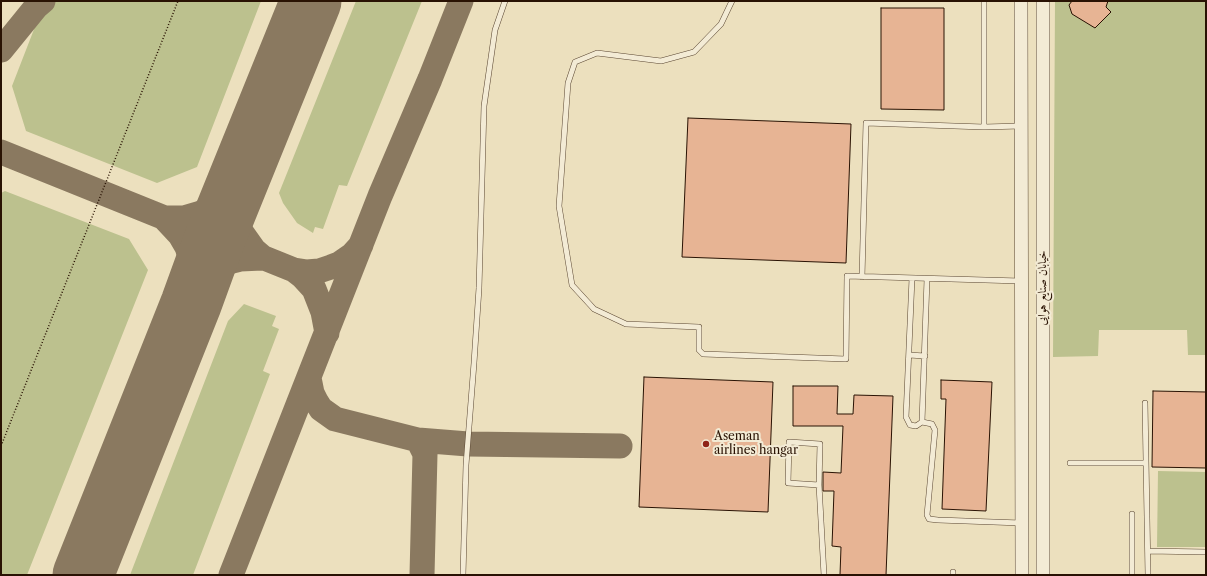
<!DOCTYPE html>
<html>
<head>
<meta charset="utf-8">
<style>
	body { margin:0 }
	#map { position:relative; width:1207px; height:576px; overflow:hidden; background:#ece0be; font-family:"Libre Caslon Text",serif }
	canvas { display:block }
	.frame { position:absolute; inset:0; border:2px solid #291203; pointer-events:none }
</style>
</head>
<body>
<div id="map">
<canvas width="1207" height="576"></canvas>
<div class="frame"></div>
</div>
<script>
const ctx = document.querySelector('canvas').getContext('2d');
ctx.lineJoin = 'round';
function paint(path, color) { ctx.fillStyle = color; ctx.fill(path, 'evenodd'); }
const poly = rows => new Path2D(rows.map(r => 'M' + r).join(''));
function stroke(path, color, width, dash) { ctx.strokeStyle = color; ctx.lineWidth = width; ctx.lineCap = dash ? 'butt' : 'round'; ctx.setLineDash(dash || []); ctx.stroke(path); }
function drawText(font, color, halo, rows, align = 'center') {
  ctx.font = font + ' "Libre Caslon Text",Amiri,serif'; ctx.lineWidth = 4; ctx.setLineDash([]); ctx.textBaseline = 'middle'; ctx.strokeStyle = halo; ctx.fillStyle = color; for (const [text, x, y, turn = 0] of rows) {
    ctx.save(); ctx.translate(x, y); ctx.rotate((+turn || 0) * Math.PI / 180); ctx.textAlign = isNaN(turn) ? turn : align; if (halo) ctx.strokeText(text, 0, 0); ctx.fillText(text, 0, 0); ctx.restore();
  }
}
const green = poly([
	[45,1,261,1,197,167,157,183,26,131,12,86],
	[356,1,422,1,347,186,339,185,323,229,315,227,313,233,297,223,283,203,279,193],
	[1055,1,1206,1,1206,355,1188,355,1187,330,1099,330,1098,356,1053,357],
	[5,191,129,239,148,270,27,575,1,575,1,193],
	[244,304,276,316,272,326,279,329,263,371,270,374,193,575,130,575,228,321],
	[1158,471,1206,472,1206,547,1157,547]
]);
const taxiway = poly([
	[1,50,36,7,43,1],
	[1,152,294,270,307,272,319,271,331,267,339,264,352,255,361,245],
	[233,194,234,213,237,226,254,250,261,256],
	[167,218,184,218,201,213,212,207,222,199,238,182],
	[166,220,180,235,187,247,192,262,191,304],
	[294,270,303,277,314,289,323,312,327,333],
	[199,282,218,267,228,262,240,259,262,258],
	[309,378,312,393,316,401,321,409,335,419,418,440,425,454,422,575],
	[418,440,468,444,620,446],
	[231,575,380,196,430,79,461,1]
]);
const runway = poly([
	[83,575,191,304,215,238,311,1]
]);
const building = poly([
	[1072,1,1108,1,1106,7,1111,12,1095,28,1072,14,1069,5,1072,1],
	[881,8,944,8,944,110,881,109,881,8],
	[688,118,851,124,846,263,682,257,688,118],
	[644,377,773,382,768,512,639,507,644,377],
	[941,380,992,382,986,511,942,509,946,399,941,399,941,380],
	[793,386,838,386,837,414,853,414,854,395,893,396,886,575,840,575,841,547,832,546,834,491,823,491,823,472,841,473,843,426,793,426,793,386],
	[1153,391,1206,392,1206,468,1152,467,1153,391]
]);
const path = poly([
	[1,446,178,1]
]);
const service = poly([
	[732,1,721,24,694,52,661,61,597,53,575,62,568,83,559,206,572,285,594,309,626,324,699,327,699,350,703,354,846,359,847,276,1020,281],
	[984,1,984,127],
	[862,277,866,123,984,127,1020,126],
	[912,278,906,417,910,425,916,426,922,422,932,424,935,430,927,515,929,519,938,520,1021,523],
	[909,355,925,356],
	[1145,403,1148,575],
	[922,422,927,279],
	[1070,463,1146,463],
	[819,485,788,483,789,442,820,444,819,485,824,575],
	[1148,551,1206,552],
	[953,572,953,575],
	[463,575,466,465,474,363,479,288,484,106,495,30,505,1],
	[1132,575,1132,514]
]);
const tertiary = poly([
	[1021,1,1022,575],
	[1043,575,1043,1]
]);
const markers = [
	[706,444,4,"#8f2418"]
];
const streetNames = [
	["خیابان صنایع هوایی",1043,288,-90]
];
const poiNames = [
	["Aseman",714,437],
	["airlines hangar",714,451]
];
paint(green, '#bcc18e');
stroke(taxiway, '#8a7960', 25);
stroke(runway, '#8a7960', 61);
paint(building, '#e7b494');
stroke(building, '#291203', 1);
stroke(service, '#5a4632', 6);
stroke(tertiary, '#5a4632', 14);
stroke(path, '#291203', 1.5, [1, 2]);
stroke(service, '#f3ebd5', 5);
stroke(tertiary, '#f3ebd5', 13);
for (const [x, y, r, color] of markers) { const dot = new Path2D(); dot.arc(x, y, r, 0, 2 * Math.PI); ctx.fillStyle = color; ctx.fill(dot); stroke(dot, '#f3ebd5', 1.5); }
drawText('12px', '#291203', '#f3ebd5', streetNames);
drawText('12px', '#291203', '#f3ebd5', poiNames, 'left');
</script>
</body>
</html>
